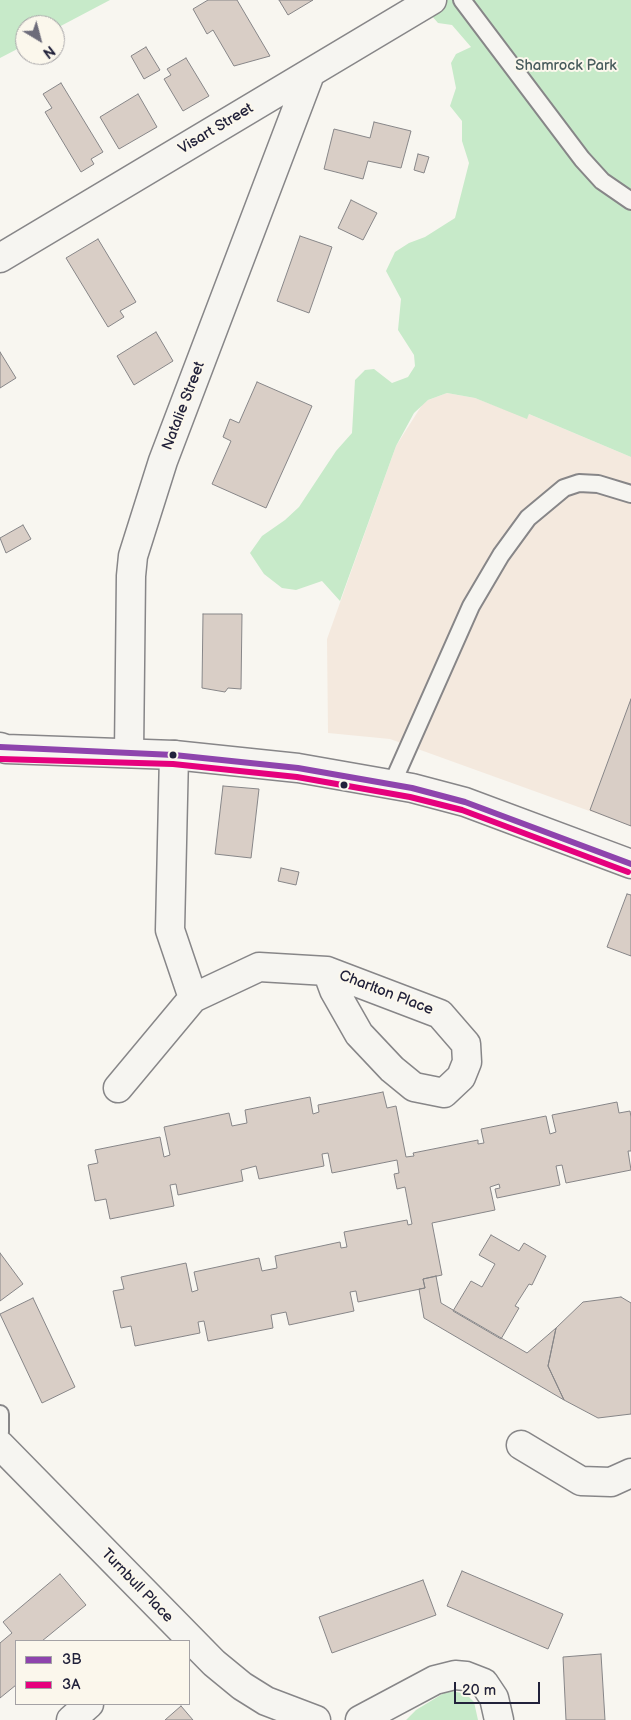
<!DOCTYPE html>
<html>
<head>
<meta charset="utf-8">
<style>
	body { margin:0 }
	#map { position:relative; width:631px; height:1720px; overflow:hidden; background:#f8f6f0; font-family:"Balsamiq Sans",sans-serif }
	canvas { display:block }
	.legend { position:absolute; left:15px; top:1640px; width:175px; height:65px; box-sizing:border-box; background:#fbf7ec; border:1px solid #a4a2a5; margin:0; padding:6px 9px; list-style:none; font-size:15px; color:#22223b }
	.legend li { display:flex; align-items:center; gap:10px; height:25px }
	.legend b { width:25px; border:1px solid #a4a2a5 }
	.north { position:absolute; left:15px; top:15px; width:50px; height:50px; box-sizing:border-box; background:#fbf7ec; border:1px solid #a4a2a5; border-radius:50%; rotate:143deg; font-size:14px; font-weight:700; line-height:20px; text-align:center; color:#22223b }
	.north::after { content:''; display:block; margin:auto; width:18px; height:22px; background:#6d6c7a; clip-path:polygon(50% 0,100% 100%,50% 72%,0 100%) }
	.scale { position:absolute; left:454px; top:1682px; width:86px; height:22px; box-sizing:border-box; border:2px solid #22223b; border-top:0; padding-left:6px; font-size:15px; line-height:18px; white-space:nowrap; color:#22223b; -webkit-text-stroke:4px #fbf7ec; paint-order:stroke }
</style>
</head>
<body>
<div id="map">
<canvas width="631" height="1720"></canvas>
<ul class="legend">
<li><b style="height:6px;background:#8e44ad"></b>3B</li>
<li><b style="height:6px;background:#e5007d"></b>3A</li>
</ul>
<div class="north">N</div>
<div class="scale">20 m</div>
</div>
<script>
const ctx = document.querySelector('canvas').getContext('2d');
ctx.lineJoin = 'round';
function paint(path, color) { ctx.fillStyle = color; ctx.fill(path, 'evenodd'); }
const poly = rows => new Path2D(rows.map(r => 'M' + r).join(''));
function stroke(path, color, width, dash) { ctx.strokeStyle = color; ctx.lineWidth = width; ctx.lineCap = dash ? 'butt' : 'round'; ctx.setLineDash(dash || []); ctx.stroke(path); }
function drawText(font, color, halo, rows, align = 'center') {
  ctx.font = font + ' "Balsamiq Sans",sans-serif'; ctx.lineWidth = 4; ctx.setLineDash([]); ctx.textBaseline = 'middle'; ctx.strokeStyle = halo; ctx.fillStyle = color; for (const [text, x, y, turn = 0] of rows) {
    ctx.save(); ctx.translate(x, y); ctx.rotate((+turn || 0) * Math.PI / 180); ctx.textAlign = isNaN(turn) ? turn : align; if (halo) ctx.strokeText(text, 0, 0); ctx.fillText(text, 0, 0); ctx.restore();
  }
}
const built = poly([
	[447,393,475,398,527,418,529,414,631,457,631,826,390,739,328,733,327,639,396,446,422,405,428,400]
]);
const green = poly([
	[0,0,110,0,55,29,55,25,25,25,25,45,0,58],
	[418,0,631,0,631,457,529,414,527,419,475,398,447,393,428,400,414,413,396,446,340,601,322,581,296,590,282,588,264,574,250,553,262,536,285,520,299,507,336,451,352,433,355,380,365,370,374,369,392,383,408,377,415,366,414,355,398,330,401,299,386,271,395,252,409,243,425,237,455,218,469,163,462,141,462,121,450,106,456,88,451,63,456,54,471,47,452,25,438,23],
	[452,1691,466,1694,474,1702,478,1720,406,1720,416,1710,444,1693]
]);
const building = poly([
	[208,0,237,0,270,56,234,66,213,30,207,34,193,9,208,0],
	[279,0,313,0,288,15,279,0],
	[146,47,160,70,144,79,131,56,146,47],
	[35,55,46,55,43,64,33,61,35,55],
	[186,58,209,96,183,111,164,79,171,75,167,69,186,58],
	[61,83,103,152,91,159,94,164,81,172,45,112,52,108,43,94,61,83],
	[138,94,157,127,119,149,100,117,138,94],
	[374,122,411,131,401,168,368,161,363,179,324,169,334,129,370,138,374,122],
	[418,154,429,157,424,173,414,170,418,154],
	[351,200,377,213,363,240,338,228,351,200],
	[300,236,332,247,309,313,277,301,300,236],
	[98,239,136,302,120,311,124,317,108,327,66,258,98,239],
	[156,332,173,361,134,385,117,356,156,332],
	[0,352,16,378,0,388,0,352],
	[257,382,312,406,266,508,212,484,231,441,223,437,230,419,239,423,257,382],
	[23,525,31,539,6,553,0,538,23,525],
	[203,614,242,614,241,689,228,688,225,692,202,688,203,614],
	[631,699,631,826,590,810,631,699],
	[223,786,259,789,251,858,215,854,223,786],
	[281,868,299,872,296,885,278,881,281,868],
	[627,894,631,895,631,956,607,947,627,894],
	[383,1092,387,1108,396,1106,406,1157,414,1156,413,1153,478,1140,478,1144,484,1143,481,1129,546,1116,550,1134,556,1132,552,1115,617,1102,619,1113,630,1111,631,1117,631,1151,628,1151,631,1170,566,1183,562,1165,556,1166,560,1185,497,1198,495,1189,500,1188,499,1184,490,1187,495,1210,432,1223,442,1275,423,1279,425,1288,358,1302,356,1291,350,1292,354,1311,289,1325,286,1312,271,1315,273,1328,208,1341,204,1321,198,1322,200,1333,135,1346,131,1326,121,1328,113,1291,124,1289,121,1277,186,1263,192,1292,198,1290,194,1272,259,1258,262,1271,277,1268,275,1256,340,1242,341,1248,347,1247,344,1232,407,1220,408,1225,412,1224,405,1187,397,1189,394,1174,399,1173,397,1160,332,1173,328,1153,322,1154,324,1166,259,1179,256,1166,241,1170,243,1181,178,1195,176,1184,170,1185,174,1206,110,1219,106,1199,95,1201,88,1165,98,1163,95,1150,160,1137,164,1157,170,1155,164,1127,229,1113,232,1126,247,1123,245,1110,310,1097,313,1114,319,1112,318,1105,383,1092],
	[491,1235,519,1251,524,1243,546,1256,532,1285,529,1284,515,1306,519,1308,501,1339,453,1311,471,1281,482,1287,495,1264,479,1255,491,1235],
	[0,1253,23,1284,0,1301,0,1253],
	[436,1276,441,1303,527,1353,556,1328,548,1366,564,1400,424,1318,419,1289,425,1288,423,1279,436,1276],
	[621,1297,631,1303,631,1414,598,1418,564,1400,548,1366,556,1328,583,1302,621,1297],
	[33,1298,75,1387,42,1403,0,1314,33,1298],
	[462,1571,563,1614,548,1649,447,1606,462,1571],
	[60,1574,86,1605,42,1641,16,1641,16,1685,0,1698,0,1643,12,1633,3,1622,60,1574],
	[423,1580,436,1615,332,1653,319,1617,423,1580],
	[601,1654,605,1720,566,1720,563,1657,601,1654],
	[181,1706,193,1720,165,1720,181,1706]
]);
const lane = poly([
	[462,0,582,159,602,181,631,201],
	[392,784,471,606,501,555,528,518,564,488,579,483,598,484,631,494],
	[0,1414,0,1432]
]);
const street = poly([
	[0,258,432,0],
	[129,753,131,576,133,556,163,461,310,74],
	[174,755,170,930,193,998],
	[118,1088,193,998,259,967,327,971,440,1014,466,1044,467,1062,461,1077,444,1093,414,1087,392,1069,359,1034,334,990,327,971],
	[0,1445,214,1663,242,1686,266,1701,316,1720],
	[521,1445,581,1481,611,1482,631,1473],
	[71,1720,89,1704],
	[360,1720,435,1680,455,1675,466,1676,484,1683,494,1698,499,1720]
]);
const secondary = poly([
	[0,747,6,749,174,755,298,768,412,788,465,802,631,864]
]);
const bus1 = poly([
	[0,747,174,755,298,768,412,788,465,802,631,864]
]);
const bus2 = poly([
	[0,759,173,764,297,777,410,797,462,810,628,872]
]);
const markers = [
	[173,755,4.5,"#22223b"],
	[344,785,4.5,"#22223b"]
];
const parkNames = [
	["Shamrock Park",566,66]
];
const streetNames = [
	["Visart Street",216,129,-31],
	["Natalie Street",184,406,-69],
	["Charlton Place",386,993,21],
	["Turnbull Place",137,1586,46]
];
paint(built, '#f4e9de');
paint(green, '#c7eac9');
paint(building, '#d9cec6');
stroke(building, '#878688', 1);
stroke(lane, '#878688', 20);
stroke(street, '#878688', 31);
stroke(secondary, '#878688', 31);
stroke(lane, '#f6f5f1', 16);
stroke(street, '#f6f5f1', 28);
stroke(secondary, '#f6f5f1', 28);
stroke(bus1, '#8e44ad', 6);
stroke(bus2, '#e5007d', 6);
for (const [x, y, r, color] of markers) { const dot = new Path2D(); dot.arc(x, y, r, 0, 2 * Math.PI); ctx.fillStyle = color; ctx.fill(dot); stroke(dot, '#fbf7ec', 2); }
drawText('15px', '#485b5c', '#fbf7ec', parkNames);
drawText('15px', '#22223b', '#fbf7ec', streetNames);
</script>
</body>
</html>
